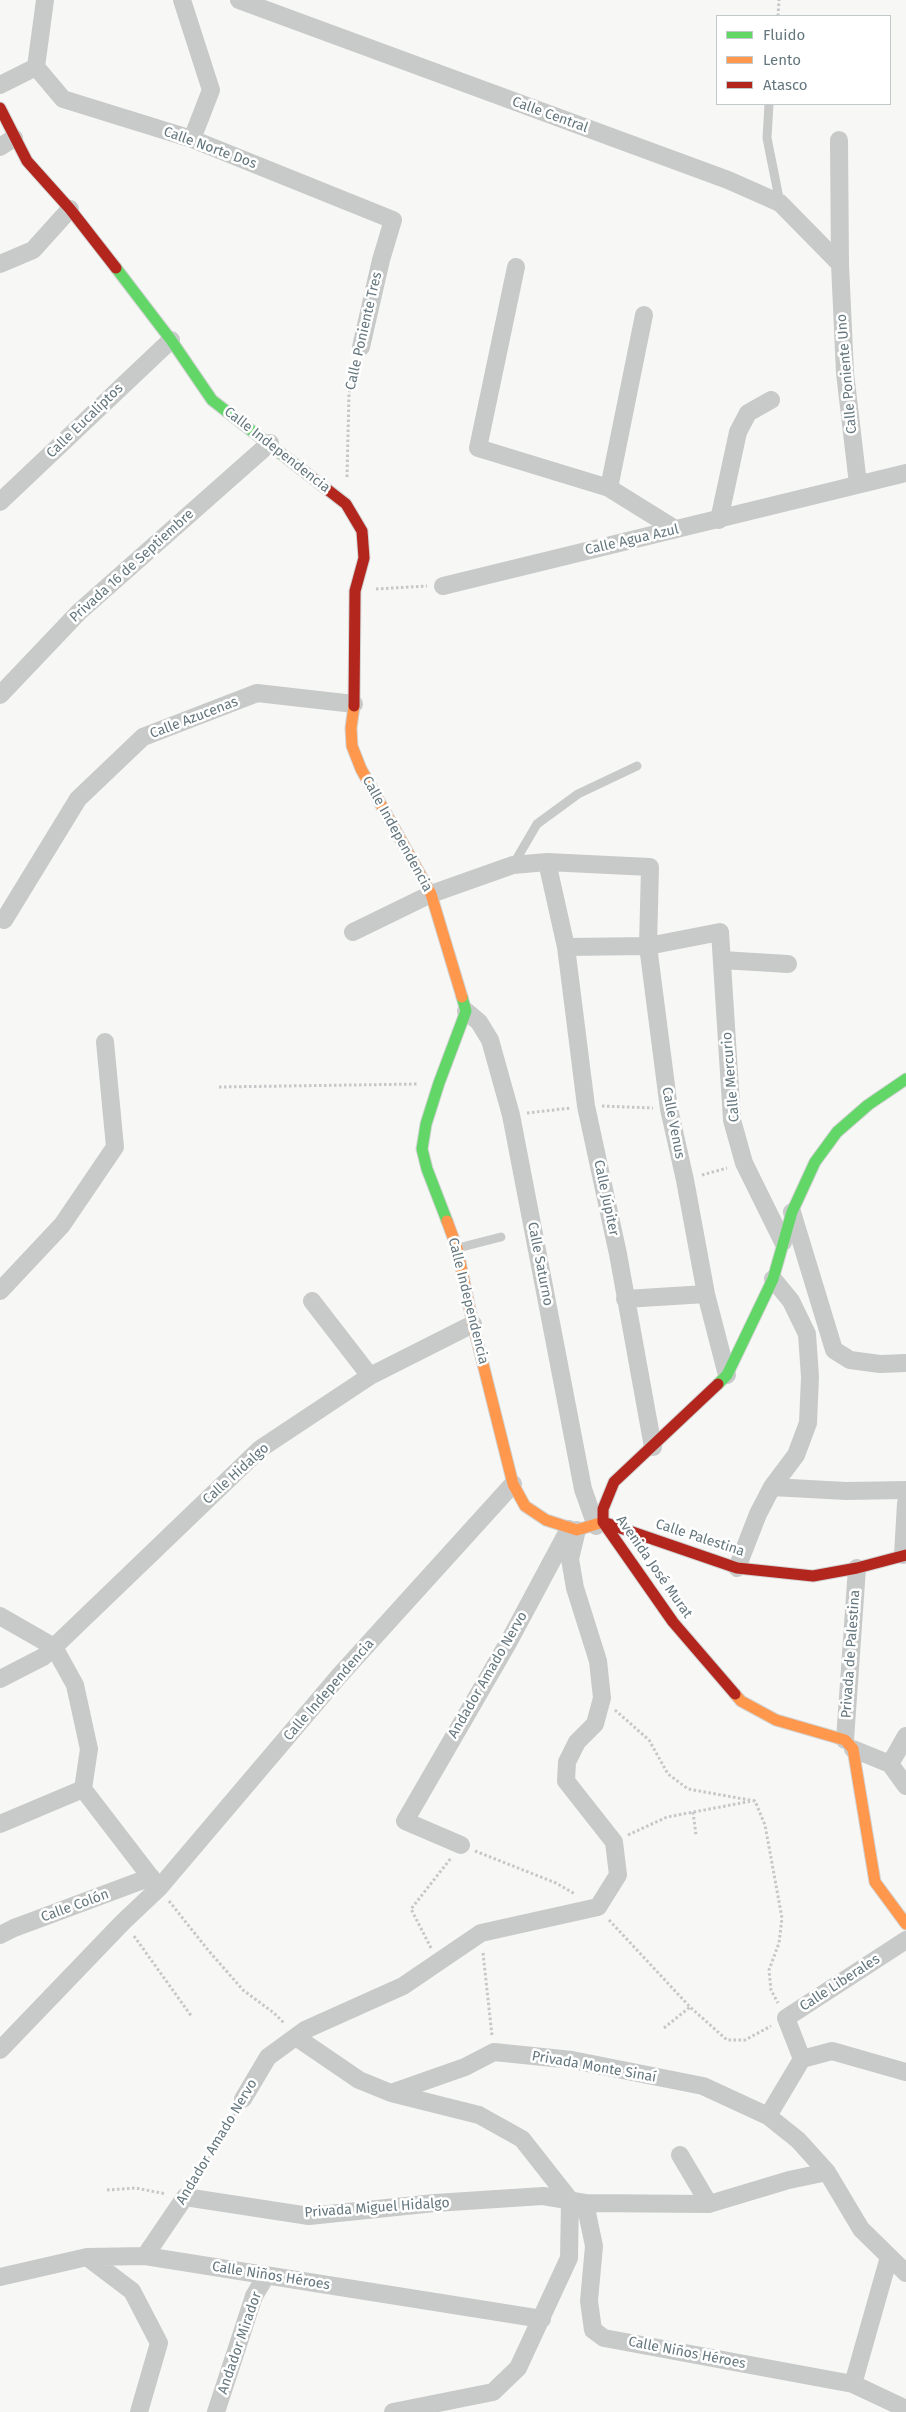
<!DOCTYPE html>
<html>
<head>
<meta charset="utf-8">
<style>
	body { margin:0 }
	#map { position:relative; width:906px; height:2412px; overflow:hidden; background:#f7f7f6; font-family:"Fira Sans",sans-serif }
	canvas { display:block }
	.legend { position:absolute; left:716px; top:15px; width:175px; height:90px; box-sizing:border-box; background:#fff; border:1px solid #c1c9cb; margin:0; padding:6px 9px; list-style:none; font-size:15px; color:#65777e }
	.legend li { display:flex; align-items:center; gap:10px; height:25px }
	.legend b { width:25px; border:1px solid #c1c9cb }
</style>
</head>
<body>
<div id="map">
<canvas width="906" height="2412"></canvas>
<ul class="legend">
<li><b style="height:6px;background:#63d668"></b>Fluido</li>
<li><b style="height:6px;background:#ff974d"></b>Lento</li>
<li><b style="height:6px;background:#b3261e"></b>Atasco</li>
</ul>
</div>
<script>
const ctx = document.querySelector('canvas').getContext('2d');
ctx.lineJoin = 'round';
const poly = rows => new Path2D(rows.map(r => 'M' + r).join(''));
function stroke(path, color, width, dash) { ctx.strokeStyle = color; ctx.lineWidth = width; ctx.lineCap = dash ? 'butt' : 'round'; ctx.setLineDash(dash || []); ctx.stroke(path); }
function drawText(font, color, halo, rows, align = 'center') {
  ctx.font = font + ' "Fira Sans",sans-serif'; ctx.lineWidth = 5; ctx.setLineDash([]); ctx.textBaseline = 'middle'; ctx.strokeStyle = halo; ctx.fillStyle = color; for (const [text, x, y, turn = 0] of rows) {
    ctx.save(); ctx.translate(x, y); ctx.rotate((+turn || 0) * Math.PI / 180); ctx.textAlign = isNaN(turn) ? turn : align; if (halo) ctx.strokeText(text, 0, 0); ctx.fillText(text, 0, 0); ctx.restore();
  }
}
const path = poly([
	[778,16,779,0],
	[347,477,349,393,357,362],
	[376,589,427,586],
	[219,1087,418,1084],
	[602,1106,653,1108],
	[527,1113,571,1108],
	[702,1175,727,1168],
	[615,1710,649,1740,668,1774,688,1789,755,1801,765,1825,782,1918,779,1943,769,1970,771,1990,778,2003],
	[693,1812,696,1835],
	[628,1835,667,1817,752,1801],
	[475,1851,556,1883,575,1894],
	[169,1901,208,1950,243,1990,274,2013,284,2023],
	[609,1920,690,2007,727,2040,745,2040,771,2026],
	[134,1936,192,2017],
	[431,1948,411,1909,451,1858],
	[483,1953,492,2036],
	[664,2028,690,2007],
	[195,2180,235,2113],
	[107,2190,136,2188,166,2194]
]);
const lane = poly([
	[769,104,767,138,780,203],
	[513,865,537,824,578,794,637,766],
	[458,1248,501,1237]
]);
const street = poly([
	[182,0,211,90,192,139],
	[239,0,728,180,780,203,840,264],
	[36,67,63,99,192,139,393,220,381,260,361,347],
	[0,85,36,67,45,0],
	[839,140,840,264,845,373,858,484],
	[0,147,14,138],
	[0,264,33,250,70,209],
	[516,267,478,448,609,488,675,529],
	[609,488,644,315],
	[0,502,171,340],
	[719,520,738,432,748,413,771,400],
	[443,586,906,473],
	[0,695,79,612,270,443],
	[547,862,566,947,586,1106,618,1254,653,1447],
	[4,920,78,799,143,737,257,693,354,704],
	[353,932,431,894,513,865,547,862,650,867,648,946,669,1109,685,1180,706,1294,727,1375],
	[566,947,648,946,720,932,732,1120,744,1163,783,1242],
	[722,960,788,964],
	[466,1011,479,1022,490,1040,511,1115,583,1489,596,1526],
	[792,1212,834,1350,850,1360,880,1364,906,1363],
	[0,1291,62,1225,115,1147,105,1042],
	[625,1299,706,1294],
	[312,1301,370,1376],
	[772,1487,846,1491,906,1490],
	[903,1555,906,1503],
	[737,1568,758,1514,772,1487,796,1455,808,1423,810,1377,807,1334,791,1301,773,1279],
	[0,1616,54,1647,75,1685,89,1749,83,1789,159,1888],
	[0,1679,43,1657,54,1647,260,1449,370,1376,473,1324],
	[845,1740,857,1568],
	[853,1749,890,1764],
	[890,1764,906,1736],
	[890,1764,906,1786],
	[0,1824,83,1789],
	[461,1845,405,1821,508,1643,569,1529],
	[0,1935,14,1928,151,1877],
	[296,2037,359,2080,391,2093,479,2115,522,2139,570,2200,569,2258,518,2368,493,2392,393,2412],
	[0,2050,123,1922,159,1888,339,1676,513,1484],
	[802,2059,786,2018,906,1940],
	[906,2072,832,2051,802,2059,768,2116,798,2140,827,2172,861,2229,906,2273],
	[391,2093,465,2067,494,2052,572,2060,703,2086,768,2116],
	[243,2099,268,2057,305,2030,403,1986,481,1933,598,1907,618,1875,614,1842,566,1781,567,1762,577,1742,595,1724,602,1698,598,1661,575,1588,570,1559,577,1530],
	[680,2155,709,2204],
	[585,2203,594,2246,589,2301,593,2330,604,2338,853,2384,906,2409],
	[145,2256,185,2197,309,2216,435,2203,543,2196,585,2203,709,2204,789,2180,827,2172],
	[87,2257,132,2291,159,2343,139,2412],
	[0,2277,87,2257,145,2256,542,2319],
	[853,2384,889,2257],
	[216,2412,254,2296,266,2276]
]);
const fast = poly([
	[116,268,171,340,212,400,306,473],
	[447,1221,427,1169,422,1149,426,1124,439,1083,466,1011,462,997],
	[718,1384,727,1375,773,1279,792,1212,815,1162,837,1132,868,1105,906,1079]
]);
const slow = poly([
	[354,706,351,728,352,746,361,769,431,894,462,997],
	[447,1221,457,1248,473,1324,513,1484,525,1506,546,1520,577,1530,603,1522],
	[735,1694,741,1701,776,1720,845,1740,853,1749,875,1882,906,1924]
]);
const jam = poly([
	[0,108,27,161,70,209,116,268],
	[306,473,346,504,362,531,364,558,355,591,354,706],
	[718,1384,614,1482,603,1509,603,1522,673,1622,735,1694],
	[603,1522,737,1568,813,1576,857,1568,906,1555]
]);
const streetNames = [
	["Calle Central",550,115,20],
	["Calle Norte Dos",210,148,20],
	["Calle Poniente Tres",364,331,-77],
	["Calle Poniente Uno",847,374,-95],
	["Calle Eucaliptos",85,421,-44],
	["Calle Independencia",277,450,38],
	["Calle Agua Azul",632,540,-13],
	["Privada 16 de Septiembre",132,566,-42],
	["Calle Azucenas",194,718,-21],
	["Calle Independencia",397,834,61],
	["Calle Mercurio",731,1077,-95],
	["Calle Venus",673,1123,79],
	["Calle Júpiter",606,1198,78],
	["Calle Saturno",540,1264,79],
	["Calle Independencia",468,1301,76],
	["Calle Hidalgo",236,1474,-42],
	["Calle Palestina",700,1538,18],
	["Avenida José Murat",654,1567,55],
	["Privada de Palestina",851,1654,-86],
	["Andador Amado Nervo",488,1675,-60],
	["Calle Independencia",329,1690,-49],
	["Calle Colón",75,1906,-20],
	["Calle Liberales",840,1983,-33],
	["Privada Monte Sinaí",594,2067,10],
	["Andador Amado Nervo",217,2142,-59],
	["Privada Miguel Hidalgo",377,2208,-4],
	["Calle Niños Héroes",271,2276,9],
	["Andador Mirador",240,2343,-71],
	["Calle Niños Héroes",687,2353,11]
];
stroke(fast, '#d2d3d3', 13);
stroke(slow, '#d2d3d3', 13);
stroke(jam, '#d2d3d3', 13);
stroke(path, '#c6c7c8', 3, [2.5, 2.5]);
stroke(lane, '#c8caca', 9);
stroke(street, '#c8caca', 18);
stroke(fast, '#63d668', 11);
stroke(slow, '#ff974d', 11);
stroke(jam, '#b3261e', 11);
drawText('14px', '#65777e', '#fff', streetNames);
</script>
</body>
</html>
